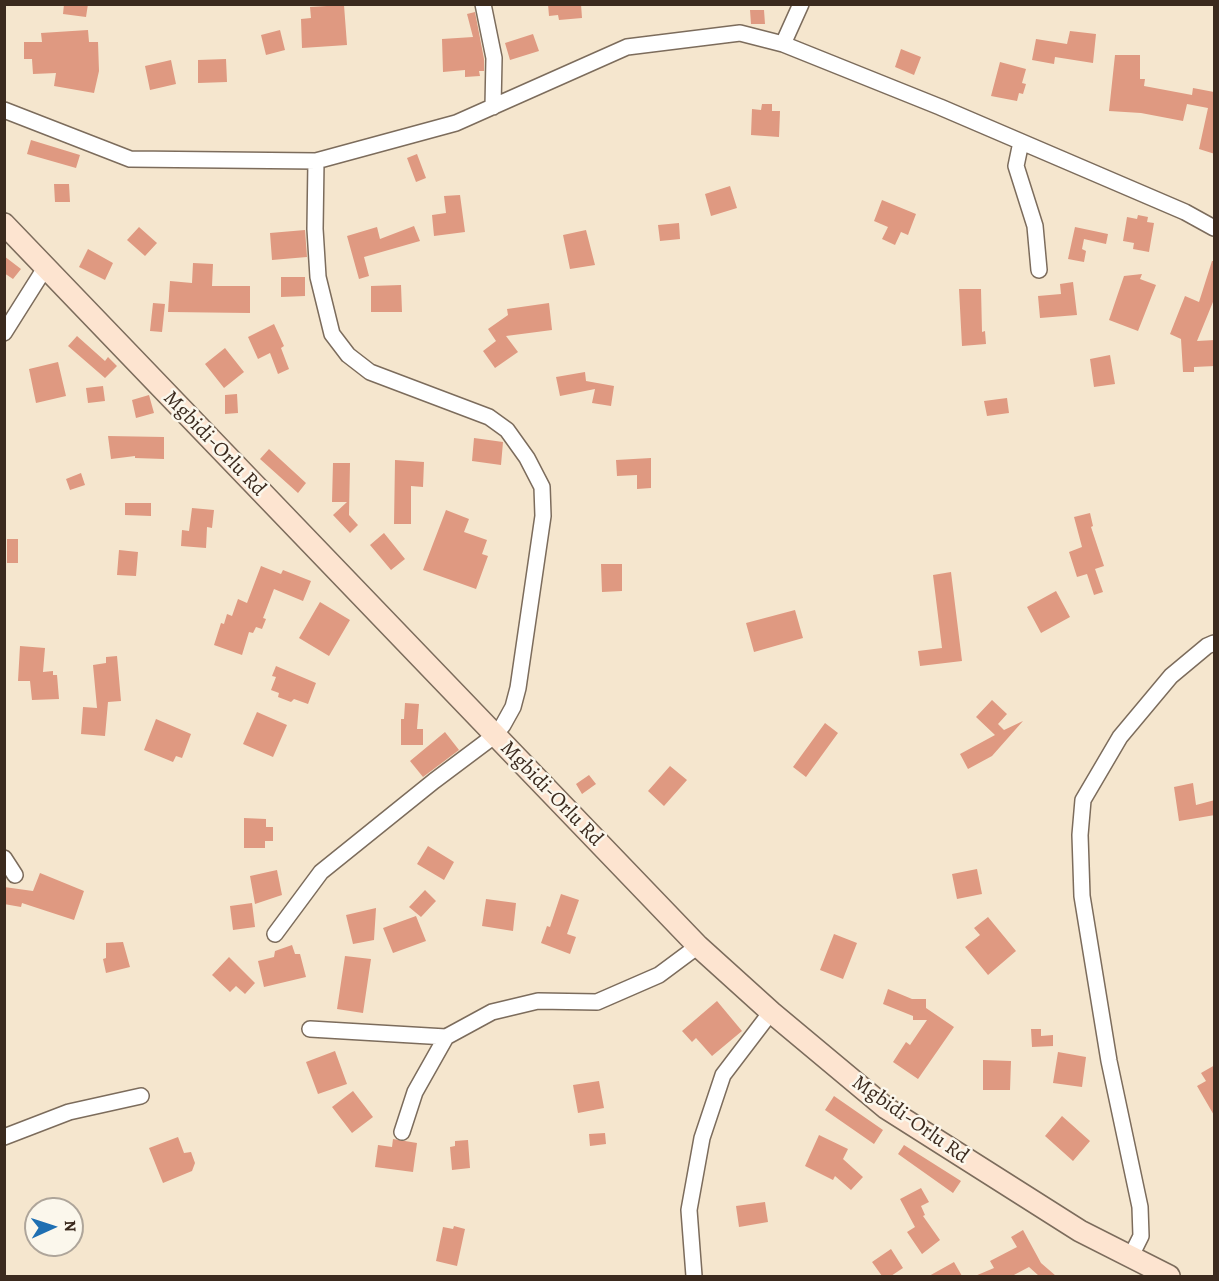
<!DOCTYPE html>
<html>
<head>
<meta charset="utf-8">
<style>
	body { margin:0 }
	#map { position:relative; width:1219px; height:1281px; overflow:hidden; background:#f5e6ce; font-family:Alegreya,serif }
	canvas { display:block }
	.frame { position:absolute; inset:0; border:6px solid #3b2a1e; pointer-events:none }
	.north { position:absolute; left:24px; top:1197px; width:60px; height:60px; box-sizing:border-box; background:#fbf7ec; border:2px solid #aea59a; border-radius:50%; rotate:87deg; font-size:16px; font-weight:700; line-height:24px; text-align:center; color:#3b2a1e }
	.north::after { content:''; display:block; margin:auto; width:21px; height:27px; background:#1f6fb2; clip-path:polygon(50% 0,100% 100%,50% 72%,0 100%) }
</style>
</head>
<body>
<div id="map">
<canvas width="1219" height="1281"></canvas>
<div class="frame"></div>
<div class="north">N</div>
</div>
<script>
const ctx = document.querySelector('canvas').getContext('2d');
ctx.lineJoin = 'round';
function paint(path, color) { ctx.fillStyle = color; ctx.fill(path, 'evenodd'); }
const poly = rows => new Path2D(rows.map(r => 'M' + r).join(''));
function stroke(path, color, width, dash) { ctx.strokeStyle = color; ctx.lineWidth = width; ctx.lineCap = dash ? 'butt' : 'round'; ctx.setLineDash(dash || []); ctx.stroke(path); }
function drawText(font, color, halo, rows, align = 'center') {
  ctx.font = font + ' Alegreya,serif'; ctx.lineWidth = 5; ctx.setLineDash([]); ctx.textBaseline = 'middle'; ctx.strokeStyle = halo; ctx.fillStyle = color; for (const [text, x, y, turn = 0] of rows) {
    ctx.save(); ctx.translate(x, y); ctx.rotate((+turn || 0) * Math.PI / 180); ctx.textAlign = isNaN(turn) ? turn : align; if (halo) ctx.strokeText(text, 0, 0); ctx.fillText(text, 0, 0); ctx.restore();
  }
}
const building = poly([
	[64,4,88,4,86,17,63,14],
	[548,4,581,4,582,18,559,20,558,15,549,16],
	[344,5,347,45,302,48,301,19,311,18,310,7],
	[750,10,764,10,765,24,751,24],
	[475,12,484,59,484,71,479,71,480,76,465,77,465,70,443,72,442,39,473,37,467,14],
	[88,30,89,42,98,42,99,71,94,93,54,86,56,73,33,74,32,59,24,59,24,42,42,42,41,33],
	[280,30,285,50,266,55,261,35],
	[1070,31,1096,34,1093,63,1055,57,1054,64,1032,60,1036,39,1067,44],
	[533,34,539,51,510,60,505,43],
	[901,49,921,57,914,75,895,67],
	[1115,55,1140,55,1140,79,1145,79,1144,86,1192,95,1193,88,1214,92,1215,154,1199,149,1208,108,1187,104,1183,121,1141,113,1109,111],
	[226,59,227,82,198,83,198,60],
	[171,60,176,84,150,90,145,66],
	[1000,62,1026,69,1022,83,1026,84,1023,94,1019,93,1017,101,991,96],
	[762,104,772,104,772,111,780,111,779,137,751,135,752,109,761,110],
	[31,140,80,155,76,168,27,154],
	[417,154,426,178,416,182,407,158],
	[54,184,69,184,70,202,55,202],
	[730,186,737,208,711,216,705,194],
	[460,195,465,232,434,236,432,215,446,213,444,196],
	[882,200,916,214,908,235,901,232,895,245,882,239,888,227,874,221],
	[1138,215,1148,217,1147,222,1154,223,1149,252,1133,249,1134,243,1123,241,1127,217,1137,219],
	[679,223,680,239,660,241,658,225],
	[414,226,420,241,364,257,369,276,359,279,347,236,377,227,380,239],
	[139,227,157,243,145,256,127,240],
	[1075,227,1108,234,1106,244,1084,239,1082,249,1086,251,1084,262,1068,259],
	[305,230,307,257,272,260,270,233],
	[586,230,595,265,570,269,563,235],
	[88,249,113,263,105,280,79,267],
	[4,256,21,269,13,279,4,273],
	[1212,261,1215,261,1215,297,1197,341,1215,340,1215,366,1194,367,1194,372,1183,372,1181,339,1170,334,1185,296,1199,302],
	[193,263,213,264,212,286,250,286,250,313,168,312,170,281,192,283],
	[1142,274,1140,279,1156,285,1138,331,1109,320,1124,276],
	[281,277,305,277,305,296,281,297],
	[1073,282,1077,315,1040,318,1038,296,1061,294,1060,284],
	[401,285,402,312,371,312,371,286],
	[959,289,981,289,982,332,985,331,986,344,962,346],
	[153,303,165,304,162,332,150,331],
	[549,303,552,330,506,336,518,352,495,368,483,351,496,341,488,329,508,315,507,309],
	[274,324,284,346,281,348,289,369,278,374,270,353,258,359,248,337],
	[77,336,105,361,108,357,117,366,105,378,68,346],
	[225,348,244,372,224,388,205,364],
	[1110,355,1115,384,1094,387,1090,359],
	[58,362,66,396,36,403,29,369],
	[585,372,586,381,614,386,611,406,592,403,595,389,560,396,556,377],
	[103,386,105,401,88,403,86,388],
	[237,394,238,413,225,414,225,395],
	[149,395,154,413,136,418,132,400],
	[1007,398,1009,413,987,416,984,401],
	[108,436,164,437,164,459,135,458,135,456,111,459],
	[474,438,503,442,501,465,472,461],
	[269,449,306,483,298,493,260,459],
	[651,458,651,488,637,489,637,475,617,476,616,460],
	[395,460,424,462,423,487,411,486,411,524,394,524],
	[333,463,350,463,349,515,358,525,350,533,333,515,347,502,332,502],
	[81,473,85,485,70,490,66,479],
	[125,503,151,503,151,516,125,515],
	[192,508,214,510,212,528,207,527,206,548,181,546,182,530,189,531],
	[446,510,469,519,464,532,487,540,482,554,488,556,476,589,423,570],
	[1090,513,1093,526,1091,527,1104,566,1095,569,1103,592,1094,595,1087,574,1077,577,1069,552,1082,547,1074,517],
	[384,533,405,559,391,570,370,545],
	[7,539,18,539,18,563,7,563],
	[119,550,138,552,136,576,117,575],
	[601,564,622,564,622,591,602,592],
	[261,566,281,574,283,570,311,581,303,601,274,589,263,618,266,619,262,629,256,627,253,633,249,632,242,655,214,645,221,623,224,624,227,614,232,616,238,599,247,603],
	[951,572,962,661,920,666,918,651,942,648,933,575],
	[1056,591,1070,617,1041,633,1027,607],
	[320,602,350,620,329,656,299,638],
	[795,610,803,638,754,652,746,623],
	[20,646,45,648,43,672,53,671,53,675,57,675,59,699,32,700,30,681,18,681],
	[117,656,121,701,108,702,105,736,81,734,83,707,97,708,93,665,106,663,106,657],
	[276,666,316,683,308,704,294,699,291,702,278,697,279,693,271,690,276,677,272,676],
	[992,700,1007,714,998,724,1004,730,1023,721,992,756,968,769,960,754,995,735,976,717],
	[405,703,419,704,417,729,423,729,423,745,401,745,401,719,404,719],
	[257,712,287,725,273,757,243,744],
	[156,719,191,734,182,758,176,756,173,762,144,750],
	[825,723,838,733,806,777,793,767],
	[445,732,459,750,423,777,410,761],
	[670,766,687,780,664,806,648,791],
	[589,775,596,784,582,794,576,784],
	[1193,783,1196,805,1215,800,1215,815,1179,821,1174,787],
	[244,818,266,819,266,827,273,827,273,841,265,841,265,848,244,848],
	[428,846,454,862,444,880,417,864],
	[977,869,982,894,957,899,952,874],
	[277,870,282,895,255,904,250,876],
	[40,873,84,891,74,920,22,903,21,907,4,904,4,887,33,891],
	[425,890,436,901,421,917,409,907],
	[561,894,579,900,567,934,576,937,570,954,541,943,547,926,550,927],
	[486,899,516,903,513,931,482,926],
	[252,903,255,927,233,930,230,906],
	[376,908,374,940,353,944,346,915],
	[416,916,426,941,393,953,383,928],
	[988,917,1016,951,988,975,965,947,980,935,974,928],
	[834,934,857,943,843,979,820,970],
	[123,942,130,967,106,973,103,959,106,958,106,943],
	[292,945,295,954,300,954,306,977,264,987,258,961,274,957,275,951],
	[345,956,371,959,363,1013,337,1009],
	[229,957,255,983,245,994,236,986,230,992,212,975],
	[888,989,912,999,926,999,926,1008,954,1027,918,1079,893,1062,906,1042,910,1045,927,1020,913,1020,913,1016,883,1004],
	[717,1001,742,1031,712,1056,696,1038,692,1042,682,1031],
	[1031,1029,1041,1029,1041,1036,1053,1035,1053,1046,1032,1047],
	[335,1051,347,1084,318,1094,306,1062],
	[1058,1052,1086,1057,1082,1087,1053,1083],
	[983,1060,1011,1061,1010,1090,983,1090],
	[1215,1065,1215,1117,1197,1086,1206,1081,1201,1073],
	[599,1081,604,1108,578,1113,573,1085],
	[353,1091,373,1117,352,1133,332,1107],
	[834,1096,883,1130,874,1144,825,1110],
	[1062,1116,1090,1141,1073,1161,1045,1136],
	[605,1133,606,1144,590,1146,589,1134],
	[819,1135,848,1149,843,1159,863,1177,851,1190,835,1176,833,1180,805,1166],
	[178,1137,184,1153,191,1152,195,1163,192,1171,163,1183,149,1148],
	[393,1139,417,1143,413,1172,375,1167,378,1145,392,1147],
	[468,1140,470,1168,452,1170,450,1147,455,1146,455,1141],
	[904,1145,961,1181,953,1193,898,1154],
	[921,1188,929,1202,921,1206,925,1215,923,1216,940,1240,922,1254,907,1232,915,1227,900,1199],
	[765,1202,768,1222,739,1227,736,1206],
	[454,1226,465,1229,457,1266,436,1261,443,1227,453,1229],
	[1023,1230,1041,1263,1056,1276,1039,1276,1029,1267,1012,1276,975,1276,994,1268,990,1261,1017,1247,1011,1237],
	[891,1249,903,1268,891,1276,882,1276,872,1262],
	[954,1262,962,1276,929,1276]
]);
const street = poly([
	[483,4,494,58,493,107],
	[783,44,801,4],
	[4,110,130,159,316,161,456,123,627,47,740,33,783,44,940,107,1185,212,1214,228],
	[1021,142,1016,166,1035,226,1039,270],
	[4,333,45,268],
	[4,858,15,875],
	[275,934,321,872,434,781,494,736,503,725,513,707,518,688,543,516,542,487,527,458,507,430,489,417,370,372,348,355,332,334,318,277,315,229,316,161],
	[310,1029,446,1037],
	[402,1132,415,1092,446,1037,492,1012,538,1001,597,1002,659,975,698,946],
	[4,1137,69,1112,141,1096],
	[1130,1258,1141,1236,1140,1207,1109,1061,1082,896,1080,835,1083,800,1120,737,1171,676,1207,646,1214,643],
	[694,1276,689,1210,702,1138,723,1075,771,1012]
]);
const secondary = poly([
	[4,224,698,946,771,1012,886,1108,1080,1231,1169,1276]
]);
const streetNames = [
	["Mgbidi-Orlu Rd",214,444,46],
	["Mgbidi-Orlu Rd",551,794,46],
	["Mgbidi-Orlu Rd",910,1120,35]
];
paint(building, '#df9981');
stroke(street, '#7c6c5c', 18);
stroke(secondary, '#7c6c5c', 24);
stroke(street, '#fff', 15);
stroke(secondary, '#fde4d0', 21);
drawText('21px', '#3b2a1e', '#fbf7ec', streetNames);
</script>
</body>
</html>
